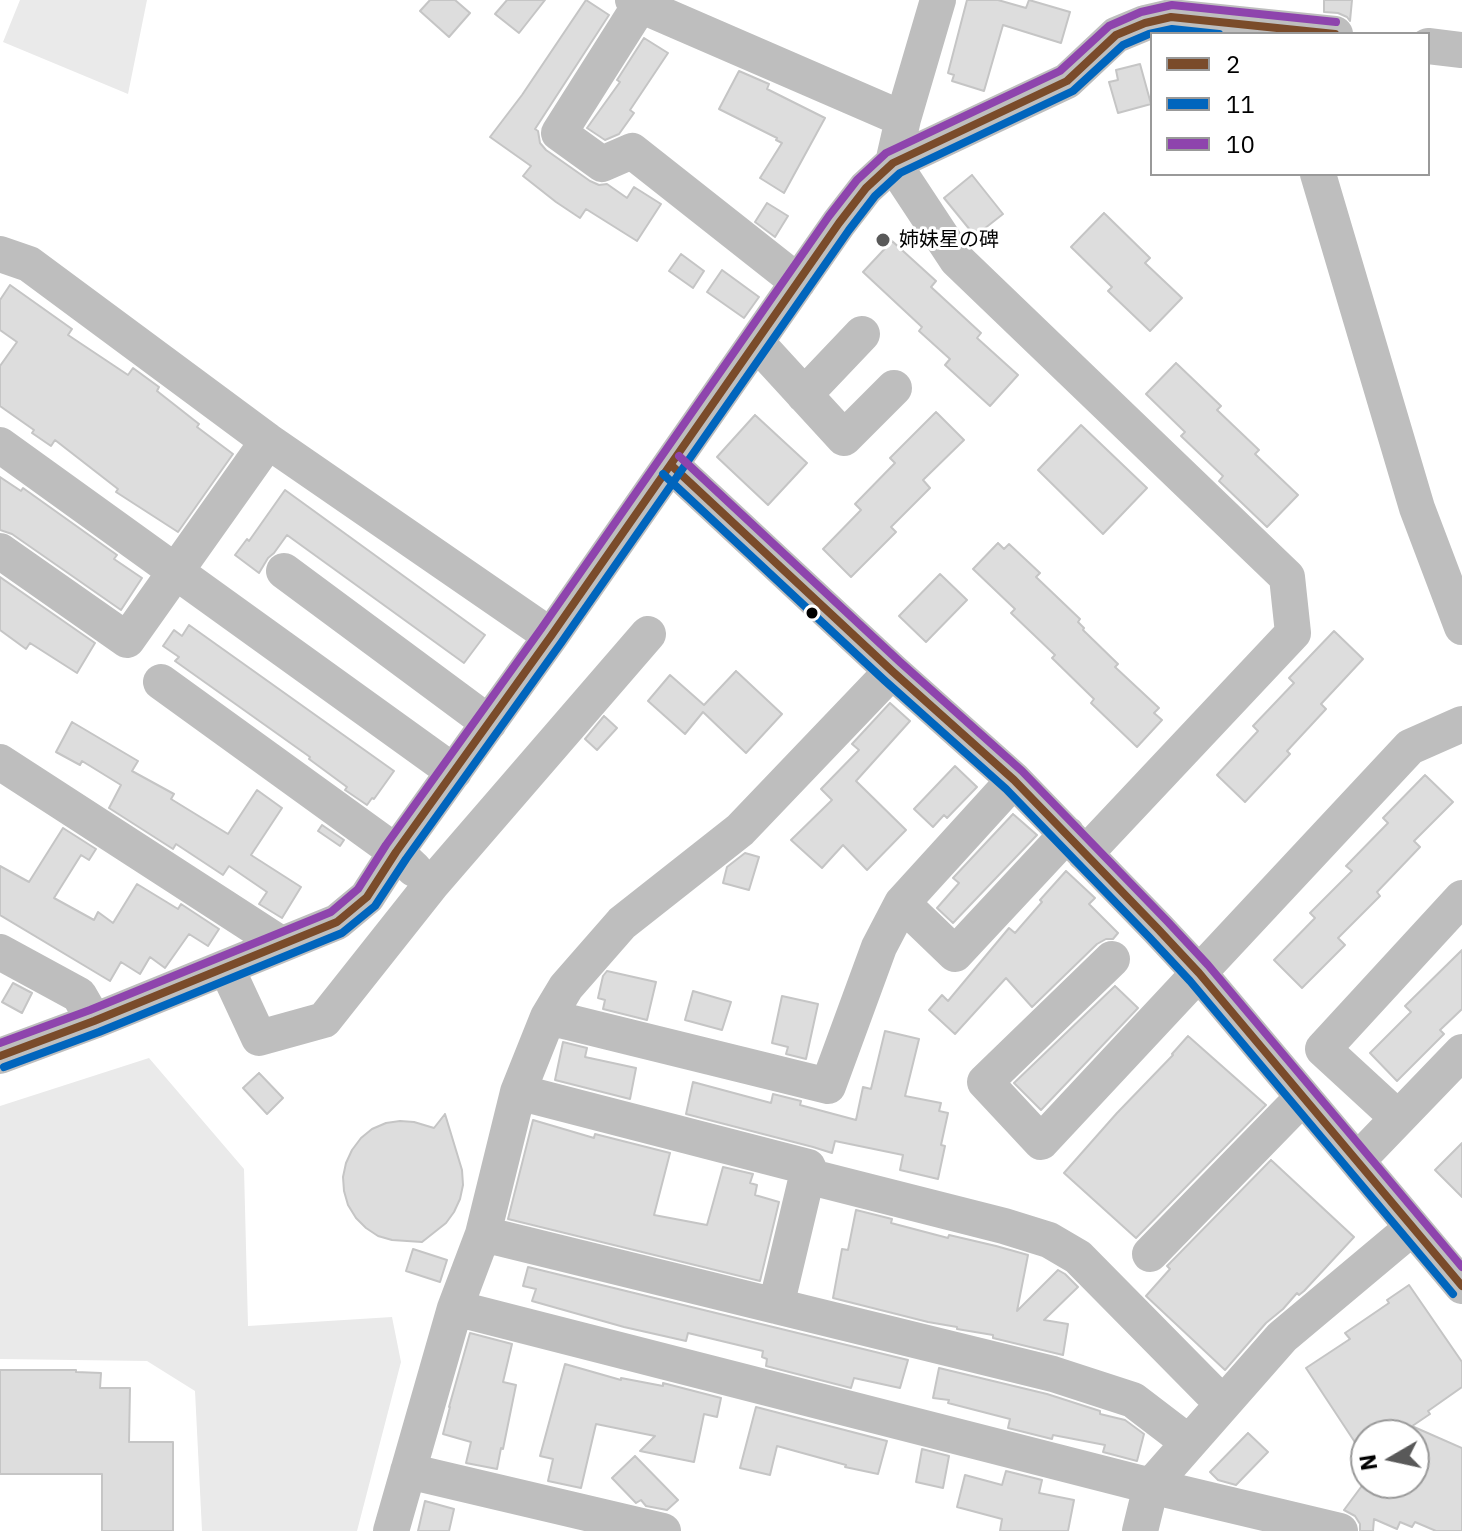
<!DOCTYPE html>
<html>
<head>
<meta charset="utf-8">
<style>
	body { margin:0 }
	#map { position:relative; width:1462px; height:1531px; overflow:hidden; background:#fff; font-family:"IBM Plex Sans",sans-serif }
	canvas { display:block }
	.legend { position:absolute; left:1150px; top:32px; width:280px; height:144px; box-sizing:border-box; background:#fff; border:2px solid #999; margin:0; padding:10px 14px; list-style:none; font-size:24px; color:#000 }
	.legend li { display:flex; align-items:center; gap:16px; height:40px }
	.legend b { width:40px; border:2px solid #999 }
	.north { position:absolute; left:1350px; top:1419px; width:80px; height:80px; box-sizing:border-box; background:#fff; border:2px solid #999; border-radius:50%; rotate:261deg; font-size:22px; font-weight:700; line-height:32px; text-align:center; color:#000 }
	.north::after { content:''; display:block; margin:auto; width:28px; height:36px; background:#595959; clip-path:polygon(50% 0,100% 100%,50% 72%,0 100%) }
</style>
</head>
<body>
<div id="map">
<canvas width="1462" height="1531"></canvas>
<ul class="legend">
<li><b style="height:10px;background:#7a4b2a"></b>2</li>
<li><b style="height:10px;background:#0065bd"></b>11</li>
<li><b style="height:10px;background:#8e44ad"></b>10</li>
</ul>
<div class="north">N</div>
</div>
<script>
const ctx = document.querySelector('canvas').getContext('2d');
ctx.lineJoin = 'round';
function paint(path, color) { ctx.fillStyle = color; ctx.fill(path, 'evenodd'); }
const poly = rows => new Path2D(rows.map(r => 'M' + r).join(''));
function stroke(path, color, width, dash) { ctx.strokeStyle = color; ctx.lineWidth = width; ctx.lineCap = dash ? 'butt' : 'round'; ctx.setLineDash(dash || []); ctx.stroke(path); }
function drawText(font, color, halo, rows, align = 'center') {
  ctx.font = font + ' "IBM Plex Sans","Noto Sans JP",sans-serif'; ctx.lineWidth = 6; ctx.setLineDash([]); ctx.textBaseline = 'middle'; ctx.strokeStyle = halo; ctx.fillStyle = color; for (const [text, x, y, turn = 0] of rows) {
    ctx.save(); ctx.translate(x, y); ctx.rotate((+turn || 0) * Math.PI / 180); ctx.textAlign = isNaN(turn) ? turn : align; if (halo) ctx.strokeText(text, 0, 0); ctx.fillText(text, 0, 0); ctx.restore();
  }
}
const green = poly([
	[20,0,147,0,128,94,3,42],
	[149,1058,244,1169,248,1326,392,1317,401,1362,357,1531,202,1531,195,1391,147,1361,0,1359,0,1106]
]);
const building = poly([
	[430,0,455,0,470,13,449,37,420,11,430,0],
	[507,0,545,0,519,33,495,14,507,0],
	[586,0,609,15,535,129,538,131,540,143,546,150,590,181,599,185,607,184,627,198,634,187,661,204,637,241,586,209,580,218,556,202,523,176,531,166,490,137,522,95,586,0],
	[967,0,998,0,1026,8,1029,0,1070,12,1061,43,1003,25,984,91,952,81,954,75,948,73,967,0],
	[1324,0,1352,0,1350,21,1347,17,1338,13,1324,12,1324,0],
	[644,38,668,53,630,110,634,113,619,134,605,140,587,128,620,82,617,80,644,38],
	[1140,64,1151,104,1118,113,1109,82,1118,80,1116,70,1140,64],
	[739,71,769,84,767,89,825,118,784,193,760,178,782,143,776,140,777,138,719,109,739,71],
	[972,175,1003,214,975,236,944,198,972,175],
	[767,203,788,216,775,237,755,222,767,203],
	[1104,213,1150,258,1145,263,1182,298,1150,331,1108,291,1112,287,1071,247,1104,213],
	[892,241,936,281,931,287,981,333,977,338,1018,375,990,406,945,365,950,359,919,331,922,327,863,272,892,241],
	[681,254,704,271,693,288,669,271,681,254],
	[722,270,759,297,744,318,707,292,722,270],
	[10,285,72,329,68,335,128,375,133,368,159,387,157,391,199,424,197,427,233,454,178,532,116,492,118,489,55,440,51,446,32,433,34,430,0,406,0,366,17,342,0,330,0,300,10,285],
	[1176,363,1221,406,1217,410,1259,450,1255,454,1298,495,1267,527,1219,481,1223,476,1181,436,1185,432,1146,394,1176,363],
	[936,412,964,440,923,480,930,488,891,527,896,532,851,577,823,549,861,510,855,504,895,463,890,458,936,412],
	[755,415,807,463,768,505,717,457,755,415],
	[1081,425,1147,488,1103,534,1038,470,1081,425],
	[0,477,21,491,23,488,117,555,114,559,142,578,121,610,12,534,0,530,0,477],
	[285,490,485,635,464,663,287,535,274,553,268,558,259,573,235,555,247,539,249,541,285,490],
	[998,543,1004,549,1009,544,1040,573,1036,577,1080,619,1078,622,1084,628,1083,630,1118,664,1115,667,1159,708,1154,713,1162,720,1137,747,1091,703,1094,699,1052,658,1055,655,1011,613,1015,609,973,569,998,543],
	[940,574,967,600,926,642,899,616,940,574],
	[0,577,95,643,77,673,30,643,26,649,0,630,0,577],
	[189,625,394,771,374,799,372,798,367,805,345,790,347,787,309,759,310,757,175,661,179,657,163,646,174,630,182,636,189,625],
	[1334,631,1363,659,1321,704,1326,709,1287,751,1290,754,1245,802,1217,775,1258,731,1253,726,1294,683,1289,678,1334,631],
	[736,671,782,714,746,753,703,712,685,734,648,701,670,675,704,705,736,671],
	[890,703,910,721,856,781,906,830,867,870,843,845,822,868,791,840,832,800,821,789,859,750,852,744,890,703],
	[604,716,617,728,597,750,585,739,604,716],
	[72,722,138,761,132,771,174,794,171,799,228,834,257,790,282,808,251,855,301,887,282,918,259,904,267,892,229,866,223,875,176,844,173,849,109,808,121,785,82,761,80,765,56,752,72,722],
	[955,766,977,787,947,818,944,815,933,827,914,809,955,766],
	[1425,775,1453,802,1414,841,1420,847,1377,892,1380,896,1338,938,1345,945,1302,988,1274,960,1315,918,1310,913,1352,871,1346,866,1388,823,1383,818,1425,775],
	[1013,814,1037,835,953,923,937,908,959,883,953,878,1013,814],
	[322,825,344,840,340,846,318,831,322,825],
	[63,828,96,849,89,860,81,855,54,898,94,920,98,912,113,923,137,884,178,909,181,904,219,929,208,946,189,934,165,968,150,957,140,974,121,962,110,981,0,915,0,866,29,882,63,828],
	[745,853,759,857,749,890,723,883,727,867,745,853],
	[1066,871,1095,898,1089,904,1118,933,1113,939,1106,939,1097,944,1032,1007,1006,978,955,1034,929,1010,942,995,948,1001,1009,928,1015,933,1042,902,1040,900,1066,871],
	[1462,950,1462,1009,1440,1030,1444,1034,1397,1081,1370,1053,1411,1012,1405,1006,1462,950],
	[607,971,656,982,647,1020,603,1009,605,1000,598,998,603,976,607,971],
	[13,983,32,993,22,1013,2,1002,13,983],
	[1115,986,1138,1008,1041,1110,1014,1083,1115,986],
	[693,991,731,1002,722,1030,685,1020,693,991],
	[782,996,818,1004,806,1059,786,1054,788,1047,772,1043,782,996],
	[885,1031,919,1039,905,1096,941,1103,939,1111,948,1113,941,1145,945,1146,938,1179,900,1170,903,1155,835,1141,832,1153,813,1147,686,1114,693,1082,771,1103,773,1094,801,1101,800,1105,856,1120,863,1087,871,1089,885,1031],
	[1188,1036,1266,1105,1136,1238,1064,1173,1117,1113,1173,1055,1172,1054,1188,1036],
	[563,1042,587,1048,585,1057,636,1068,630,1099,555,1080,563,1042],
	[259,1073,283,1098,267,1114,243,1088,259,1073],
	[445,1114,462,1170,463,1185,460,1199,454,1212,446,1223,422,1242,392,1240,378,1236,366,1228,356,1218,348,1205,344,1191,343,1177,346,1163,352,1150,361,1138,372,1129,386,1123,400,1121,414,1122,434,1128,445,1114],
	[533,1120,594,1138,595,1134,670,1153,654,1215,707,1225,723,1167,753,1174,750,1183,757,1185,755,1195,779,1202,760,1281,508,1219,533,1120],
	[1462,1143,1462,1197,1435,1170,1462,1143],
	[1271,1160,1354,1237,1304,1291,1299,1295,1297,1293,1283,1309,1266,1323,1225,1370,1146,1296,1170,1269,1167,1266,1271,1160],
	[856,1210,892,1219,891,1223,948,1238,949,1235,996,1246,1028,1255,1017,1311,1058,1270,1065,1274,1078,1287,1044,1320,1068,1324,1063,1355,993,1338,993,1335,957,1329,957,1327,928,1322,833,1298,842,1249,848,1250,856,1210],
	[413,1249,447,1260,440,1282,406,1271,413,1249],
	[528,1267,908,1360,900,1388,854,1378,851,1388,766,1366,767,1359,762,1357,763,1351,688,1333,686,1341,624,1327,532,1301,536,1289,523,1286,528,1267],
	[1409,1285,1462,1362,1462,1387,1428,1411,1430,1414,1399,1435,1366,1435,1366,1459,1306,1368,1350,1339,1345,1333,1389,1303,1387,1300,1409,1285],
	[470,1333,512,1344,503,1382,516,1385,503,1449,501,1448,497,1469,466,1463,471,1442,443,1434,450,1407,449,1407,470,1333],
	[565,1364,621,1380,621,1378,663,1386,663,1383,721,1398,717,1417,704,1414,694,1462,640,1451,655,1436,596,1424,581,1488,548,1481,553,1459,540,1456,565,1364],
	[939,1368,1047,1394,1100,1411,1100,1414,1125,1420,1144,1434,1137,1461,1103,1452,1105,1445,1053,1435,1052,1439,1008,1428,1010,1419,948,1403,949,1400,933,1398,939,1368],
	[0,1370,76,1370,76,1372,101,1373,100,1388,130,1388,129,1442,173,1442,173,1531,102,1531,102,1474,0,1474,0,1370],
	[756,1407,887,1441,878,1474,845,1467,846,1465,777,1446,770,1475,740,1468,756,1407],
	[1414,1427,1462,1448,1462,1531,1436,1531,1415,1522,1412,1527,1400,1522,1397,1529,1374,1519,1373,1531,1360,1531,1360,1524,1355,1516,1344,1510,1364,1483,1414,1483,1414,1427],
	[1248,1433,1268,1452,1236,1485,1218,1480,1210,1472,1248,1433],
	[922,1449,949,1456,943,1488,916,1482,922,1449],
	[635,1456,678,1500,667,1510,646,1506,641,1500,636,1503,612,1478,635,1456],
	[1006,1471,1042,1480,1039,1493,1074,1500,1068,1531,1000,1531,1002,1519,957,1507,965,1475,1002,1485,1006,1471],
	[425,1501,454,1509,449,1531,418,1531,425,1501]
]);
const minor = poly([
	[633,0,640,5,903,119],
	[938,0,903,119,893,163,957,260,1287,577,1293,633,1085,854],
	[640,5,559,133,602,164,632,151,798,282],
	[1428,46,1462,50],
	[1318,174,1417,508,1462,627],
	[0,254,29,264,268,441,551,636],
	[756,342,844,438,894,388],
	[804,395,862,334],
	[0,445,454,772],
	[671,465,892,671,1014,780,1158,929,1199,973,1462,1286],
	[0,551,127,640,268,441],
	[284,571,489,723],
	[161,682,396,852,414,869],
	[0,762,281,944],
	[902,903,955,954,1067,834],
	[0,952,79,995,94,1021],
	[1112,959,985,1082,1041,1142,1410,747,1462,724],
	[226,967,259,1038,324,1020,431,885,648,634],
	[548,1017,828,1086,879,947,902,903,1014,780],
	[0,1056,94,1021,337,922,367,897,396,852,551,636,839,223,866,188,893,163,1067,81,1116,35,1145,23,1171,17,1335,34],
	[518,1092,808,1167,807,1176,776,1306],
	[1398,1118,1323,1049,1462,898],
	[1357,1161,1462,1052],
	[807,1176,1004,1226,1049,1240,1078,1257,1223,1404],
	[483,1234,1053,1374,1133,1400,1188,1442],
	[1150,1254,1303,1097],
	[455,1308,1151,1486,1340,1531],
	[408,1471,663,1531],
	[391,1531,455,1308,483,1234,518,1092,548,1017,566,987,622,923,740,830,892,671],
	[1140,1531,1151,1486,1282,1337,1412,1228]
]);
const bus1 = poly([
	[671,465,892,671,1014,780,1158,929,1199,973,1462,1286],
	[0,1056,94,1021,337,922,367,897,396,852,551,636,839,223,866,188,893,163,1067,81,1116,35,1145,23,1171,17,1335,34]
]);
const bus2 = poly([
	[663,474,884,680,1006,789,1149,937,1190,981,1453,1294],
	[4,1067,99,1032,342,933,375,906,406,859,561,643,849,230,875,196,900,173,1073,91,1123,45,1149,34,1172,29,1219,34]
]);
const bus3 = poly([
	[679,456,900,662,1022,771,1167,921,1208,965,1462,1267],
	[0,1043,90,1010,331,912,358,889,386,845,541,629,829,216,857,180,886,153,1060,71,1109,26,1141,12,1172,5,1336,22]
]);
const markers = [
	[883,240,8,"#595959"],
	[812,613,7,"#000"]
];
const poiNames = [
	["姉妹星の碑",899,240]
];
paint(green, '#eaeaea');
paint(building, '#ddd');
stroke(building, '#c5c5c5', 2);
stroke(minor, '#bebebe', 36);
stroke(bus1, '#7a4b2a', 8);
stroke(bus2, '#0065bd', 8);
stroke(bus3, '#8e44ad', 8);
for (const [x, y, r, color] of markers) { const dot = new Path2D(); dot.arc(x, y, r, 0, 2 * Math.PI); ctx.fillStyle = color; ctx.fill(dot); stroke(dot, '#fff', 3); }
drawText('20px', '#000', '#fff', poiNames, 'left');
</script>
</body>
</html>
